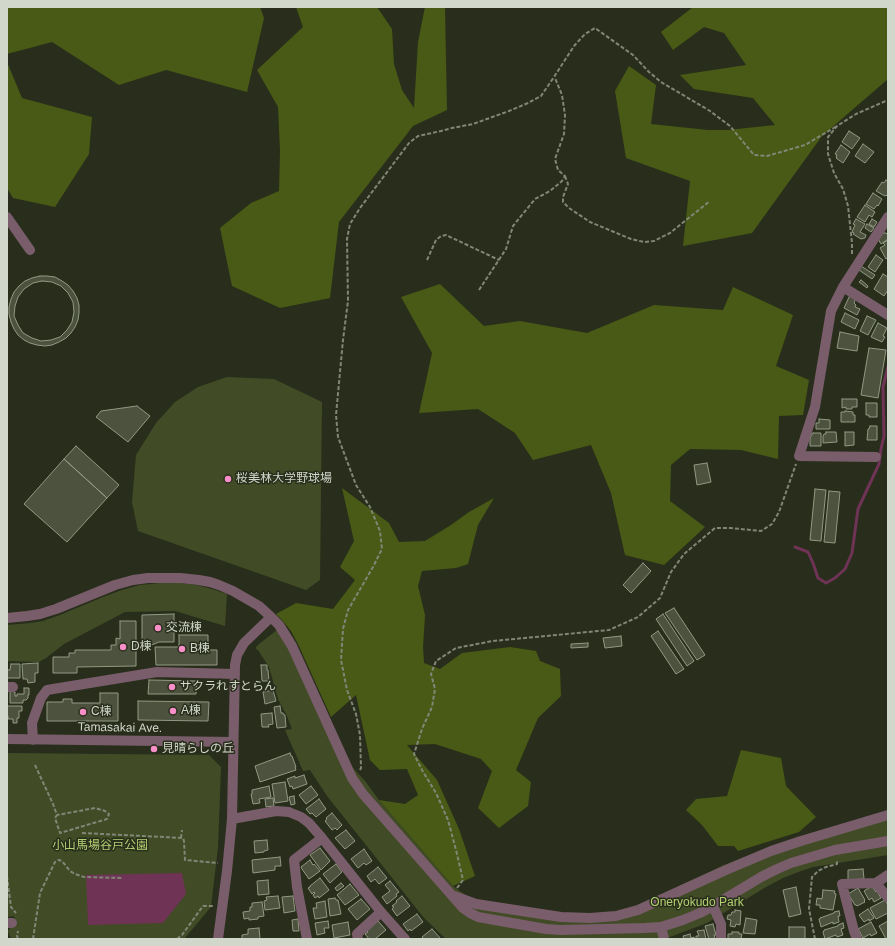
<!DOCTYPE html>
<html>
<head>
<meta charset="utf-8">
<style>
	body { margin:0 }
	#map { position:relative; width:895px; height:946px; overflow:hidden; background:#282e1b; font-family:Helvetica,sans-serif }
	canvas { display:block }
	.frame { position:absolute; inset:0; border:8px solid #d2d7cb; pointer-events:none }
</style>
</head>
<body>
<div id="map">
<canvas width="895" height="946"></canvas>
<div class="frame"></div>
</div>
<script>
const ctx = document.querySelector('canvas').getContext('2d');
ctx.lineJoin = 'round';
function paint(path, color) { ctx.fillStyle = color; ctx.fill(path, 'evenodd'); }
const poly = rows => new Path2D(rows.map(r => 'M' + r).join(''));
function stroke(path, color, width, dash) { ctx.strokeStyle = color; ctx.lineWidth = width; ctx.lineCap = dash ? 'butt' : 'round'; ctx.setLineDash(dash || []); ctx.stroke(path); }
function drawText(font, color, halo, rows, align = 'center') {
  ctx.font = font + ' Helvetica,"Noto Sans JP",sans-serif'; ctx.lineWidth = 3; ctx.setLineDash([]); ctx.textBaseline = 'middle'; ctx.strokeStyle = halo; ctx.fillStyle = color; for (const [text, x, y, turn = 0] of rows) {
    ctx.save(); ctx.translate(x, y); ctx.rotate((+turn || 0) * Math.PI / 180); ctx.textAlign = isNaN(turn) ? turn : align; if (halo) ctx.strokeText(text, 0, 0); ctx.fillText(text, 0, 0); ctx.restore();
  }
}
const green = poly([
	[227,377,274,379,322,402,320,580,306,590,138,531,132,502,136,455,156,423,175,402,198,387],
	[161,583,179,583,197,585,212,589,227,594,225,626,175,611,125,612,64,644,46,658,39,662,7,661,7,625,31,623,43,621,60,615,103,597,122,590,140,585],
	[277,630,282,637,352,767,365,781,379,800,453,886,461,892,467,896,476,899,543,911,562,913,606,914,638,905,724,865,770,847,888,811,888,855,813,867,801,871,783,878,766,887,707,923,670,937,658,939,446,939,424,918,327,796,310,770,303,771,285,730,292,729,287,716,278,699,269,667,258,650,256,649,256,647,259,644],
	[7,753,209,755,221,767,218,847,211,907,184,939,11,939,8,931,11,927,16,926,14,916,8,917,7,916]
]);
const forest = poly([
	[7,7,260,7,264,18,247,92,166,70,119,85,52,42,7,54],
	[296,7,377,7,392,29,394,64,402,90,414,108,418,42,425,7,445,7,447,110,413,126,339,222,330,298,280,308,232,286,220,228,251,203,279,191,280,151,278,107,257,70,303,27],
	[693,7,886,7,888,8,888,79,822,136,752,233,683,246,690,181,626,158,615,91,629,66,656,85,651,124,708,130,728,130,775,125,753,98,694,89,680,75,746,65,724,33,704,27,673,50,661,32],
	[7,62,22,98,92,117,89,154,55,207,13,198,7,188],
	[440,284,484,326,520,321,587,333,654,305,723,310,733,287,793,315,776,366,809,380,803,415,779,416,778,459,741,450,690,449,671,465,670,501,705,527,664,565,625,555,611,493,591,445,533,460,515,433,478,409,419,413,432,353,401,297],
	[342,488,389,523,399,542,425,541,451,525,469,512,494,498,478,525,468,564,456,568,422,571,418,586,425,615,423,647,424,663,440,669,462,653,510,647,536,651,540,661,560,669,561,696,538,718,516,770,531,782,528,806,499,828,478,808,492,771,481,759,435,744,407,745,437,780,459,829,475,876,453,886,379,800,405,804,418,795,407,769,380,770,370,760,356,695,331,717,298,644,291,631,282,620,276,614,296,603,333,609,355,580,340,567,354,541],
	[741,750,781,758,786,786,816,817,799,832,738,851,734,846,718,846,702,825,686,810,696,799,727,796]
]);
const water = poly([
	[182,873,186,894,163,923,88,925,86,875]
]);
const stream = poly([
	[795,547,808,552,813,563,818,578,826,583,835,578,845,569,852,553,858,509,879,464,881,449,884,436,883,387,888,366]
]);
const building = poly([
	[849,131,860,138,852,149,842,142,849,131],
	[863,144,874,152,865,163,855,156,863,144],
	[841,145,850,152,843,163,836,158,837,157,836,157,837,155,835,154,841,145],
	[886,180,888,181,888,193,887,196,886,195,885,196,876,191,882,182,884,183,886,180],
	[873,193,882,199,878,206,877,205,874,209,866,204,873,193],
	[865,205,875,212,872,217,869,215,865,222,857,217,865,205],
	[856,219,865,224,860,232,866,235,865,238,861,239,853,234,854,233,852,232,855,225,853,224,856,219],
	[872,219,877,222,874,227,869,224,872,219],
	[867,224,874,228,871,232,865,228,867,224],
	[882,233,886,233,888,235,888,239,881,244,878,239,882,233],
	[888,240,888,257,886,259,880,248,885,245,883,243,888,240],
	[876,255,883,260,875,272,868,267,876,255],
	[861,266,875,275,872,279,859,270,861,266],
	[883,274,888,277,888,290,884,296,874,289,883,274],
	[40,276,47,276,55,277,62,281,68,285,73,291,77,298,79,305,79,313,78,320,75,327,71,333,66,338,59,342,52,345,45,346,37,345,30,343,24,340,18,335,14,329,11,322,9,314,9,307,11,299,14,292,19,286,25,281,32,278,40,276],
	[42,281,52,282,61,286,68,293,73,302,74,312,72,322,67,330,60,337,51,340,41,341,32,338,23,333,18,325,14,316,15,306,18,297,24,289,33,283,42,281],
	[861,280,868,286,867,288,859,282,861,280],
	[850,295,856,298,854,303,856,305,855,307,860,309,857,315,844,308,850,295],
	[845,313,859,320,855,329,841,322,845,313],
	[867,316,876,320,868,335,860,331,867,316],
	[878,323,887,328,883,336,885,337,882,342,871,337,878,323],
	[840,332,859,336,857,351,837,348,840,332],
	[869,348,886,350,878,398,861,395,869,348],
	[842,399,857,399,857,407,852,407,852,409,846,409,846,407,842,408,842,399],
	[866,403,877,403,877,417,869,417,869,415,866,415,866,403],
	[137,406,150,416,128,442,96,417,101,411,137,406],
	[845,411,853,412,853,415,855,415,855,422,841,422,841,412,845,412,845,411],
	[819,419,830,420,830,429,816,429,816,423,819,423,819,419],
	[870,426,877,426,877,440,867,440,868,429,869,429,870,426],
	[826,432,836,432,837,442,823,443,823,436,824,434,826,434,826,432],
	[845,432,854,432,854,445,845,446,845,432],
	[813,433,821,433,821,446,810,446,810,437,811,437,811,434,813,434,813,433],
	[76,446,119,485,107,498,64,459,76,446],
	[64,459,107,498,67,542,24,504,64,459],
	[707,463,711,482,697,485,694,465,707,463],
	[815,489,826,490,821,541,810,540,815,489],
	[829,491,840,492,835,543,824,542,829,491],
	[643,563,651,571,631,593,623,585,643,563],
	[674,608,705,655,697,660,665,613,674,608],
	[174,614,174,642,159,642,142,649,142,615,174,614],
	[663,614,694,661,687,666,656,619,663,614],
	[120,621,136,621,136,666,77,667,77,673,53,673,53,657,69,657,69,653,75,653,75,650,111,650,111,645,116,645,116,638,120,639,120,621],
	[658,631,684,669,676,674,651,636,658,631],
	[179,635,208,635,208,650,217,650,217,665,156,665,155,647,179,647,179,635],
	[621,636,622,646,605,648,603,638,621,636],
	[588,643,588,647,571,648,571,644,588,643],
	[38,663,38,673,35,673,35,682,28,683,27,679,23,679,22,664,38,663],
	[11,664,20,664,20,678,7,678,7,670,10,670,11,664],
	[261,665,267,665,267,670,268,670,269,681,262,681,261,665],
	[149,680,197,681,196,694,148,694,149,680],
	[24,688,29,688,29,695,28,695,28,698,26,700,23,700,23,703,10,703,10,691,15,692,15,696,17,696,17,694,24,694,24,688],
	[273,690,276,701,265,704,263,692,273,690],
	[100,693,118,693,118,721,47,721,47,702,63,702,63,699,72,699,72,703,100,703,100,693],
	[138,701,209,702,208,721,138,720,138,701],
	[7,706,22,706,22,711,19,711,19,718,17,718,17,723,13,723,13,719,8,719,8,716,7,716,7,706],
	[280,706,281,713,283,713,284,715,285,715,286,727,277,728,274,707,280,706],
	[272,713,273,724,268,725,269,727,262,727,261,714,272,713],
	[290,753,291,756,292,756,296,767,295,767,296,770,260,782,255,766,290,753],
	[304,775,307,784,293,789,292,786,290,787,287,779,295,776,295,778,304,775],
	[285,782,288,801,275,803,272,784,285,782],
	[269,786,271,797,259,799,260,803,253,804,251,794,252,794,252,790,269,786],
	[311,786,318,795,306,804,299,795,311,786],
	[294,796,295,804,291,805,289,797,294,796],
	[273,798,274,806,266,807,265,799,273,798],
	[319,799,326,809,316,817,312,813,310,814,306,809,319,799],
	[332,813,342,825,337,830,335,828,332,830,325,821,327,819,326,818,332,813],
	[346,830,355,841,345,849,335,838,346,830],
	[267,840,268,850,264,851,264,852,255,853,254,841,267,840],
	[320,848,330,861,321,870,310,855,320,848],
	[364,849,372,861,366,865,364,863,358,868,351,859,364,849],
	[280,857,281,866,275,866,275,870,253,873,252,860,280,857],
	[310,860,313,865,314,864,320,871,309,879,302,869,301,867,310,860],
	[336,864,342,872,330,883,323,874,336,864],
	[378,867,387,878,379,884,375,879,371,882,367,876,378,867],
	[863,869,864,879,848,880,848,870,863,869],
	[320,878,329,890,319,898,318,896,315,898,313,895,315,893,314,892,312,894,308,888,310,887,310,886,320,878],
	[268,880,269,894,258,895,257,881,268,880],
	[390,881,399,892,396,894,397,896,387,904,382,897,390,891,385,885,390,881],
	[341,883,344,886,337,891,335,888,341,883],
	[350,884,359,895,345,905,337,895,350,884],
	[872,886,876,892,877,891,881,898,874,902,872,898,869,900,864,891,872,886],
	[796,887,801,914,789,917,783,890,796,887],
	[858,888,865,900,864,901,865,902,857,906,856,905,855,905,848,894,858,888],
	[823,890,835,891,834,893,836,894,833,910,820,908,820,905,816,905,817,898,822,899,823,890],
	[278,896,280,908,265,910,264,901,267,900,266,897,278,896],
	[293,896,295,911,284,913,282,897,293,896],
	[402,896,410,906,397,916,392,909,394,907,392,906,397,902,396,901,402,896],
	[335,898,336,900,338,900,341,914,330,916,328,899,335,898],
	[361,899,370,909,357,920,348,909,361,899],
	[885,900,888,905,888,913,876,919,870,908,885,900],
	[325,901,327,917,315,919,313,908,317,908,316,903,325,901],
	[262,902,264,916,258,917,258,919,249,920,249,918,244,919,243,912,250,911,250,907,252,907,252,903,262,902],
	[868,909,874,918,869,921,869,919,864,922,859,915,868,909],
	[735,910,741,911,740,925,736,924,735,927,730,926,731,920,727,919,728,915,731,915,732,912,735,912,735,910],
	[839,911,840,916,838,916,839,922,833,924,833,922,821,927,819,919,820,919,820,918,834,913,834,912,839,911],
	[417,914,423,922,411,931,410,929,408,931,403,924,417,914],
	[746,918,757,920,755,934,743,933,746,918],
	[298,919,299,931,293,931,292,920,298,919],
	[328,921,329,928,324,928,325,933,317,935,315,923,328,921],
	[378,921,386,930,375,939,369,939,365,934,368,932,367,931,378,921],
	[888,921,888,939,886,939,879,926,888,921],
	[348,922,350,935,334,938,332,925,348,922],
	[871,922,877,933,871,936,870,934,863,938,858,929,871,922],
	[843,923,844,928,841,929,843,935,837,937,836,935,825,939,823,932,824,931,824,930,838,926,838,925,843,923],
	[713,924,716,935,714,935,715,939,709,939,705,926,713,924],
	[789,927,805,927,805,939,789,939,789,927],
	[259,928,260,939,242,939,242,935,248,934,248,929,259,928],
	[432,929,441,939,424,939,422,937,432,929],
	[704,930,706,939,696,939,696,936,699,936,697,931,704,930],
	[732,932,739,932,739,934,742,934,741,938,742,938,742,939,728,939,728,934,732,934,732,932],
	[690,934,691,938,694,937,694,939,684,939,683,936,690,934]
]);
const path = poly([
	[565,176,568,184,563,197,563,202,569,208,590,222,631,239,644,242,654,241,670,233,710,201],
	[852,254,852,243,848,206,843,189,834,173,828,154,828,137,837,126,856,114,888,100],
	[427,260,436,240,441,236,446,235,499,260],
	[479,290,506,249,513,226,535,199,550,191,562,181,565,176,558,170,555,159,564,134,565,115,562,95,555,78],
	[35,765,53,804,57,815,55,818,60,833,107,819,109,814,105,811,95,808,57,815],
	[360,770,361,768,360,735,356,714,347,690,341,660,343,629,348,610,373,567,382,549,380,531,370,507,356,485,338,437,336,415,343,340,348,301,347,239,350,224,360,208,409,143,418,136,441,131,452,128,473,124,509,111,528,103,541,96,554,77,574,46,585,34,595,28,633,55,649,72,661,82,710,111,730,126,754,155,767,156,805,145,837,126],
	[82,833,183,838,184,841,185,860,218,863],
	[181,838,182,830],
	[7,876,11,907,16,913],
	[457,888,463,880,456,850,448,820,436,793,422,770,414,754,422,729,432,707,435,689,431,674,436,661,456,648,493,641,609,630,638,617,660,598,671,572,684,554,715,528,731,528,761,531,772,524,779,512,796,464],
	[18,939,17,936,18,931],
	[33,939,40,893,55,862,59,860,62,861,70,871,75,874,84,877,123,878],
	[177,939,182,935,203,906,214,906],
	[815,939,809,909,812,877,818,871,826,867,837,864,837,861]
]);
const minor = poly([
	[7,217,30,250],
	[843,287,888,315],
	[876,457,799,456,815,407,831,311,843,287,888,217],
	[7,618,27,616,40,614,56,609,115,585,133,580,148,578,180,578,199,580,210,582,219,585,233,591,259,606,271,617,279,625,292,646,352,778,363,794,463,908,470,913,478,917,546,929,561,930,645,928,661,927,683,920,700,913,713,906,761,877,777,869,791,863,835,850,888,841],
	[7,687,13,687],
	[7,739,233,742],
	[33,740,32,723,41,698,47,690,157,672,235,674],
	[232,819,276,811,289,812,301,817,309,823,322,838,381,912,405,939],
	[876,883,888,898],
	[454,896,476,904,561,917,590,918,616,916,638,910,726,870,771,851,801,841,888,815],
	[713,906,721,924,721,939],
	[7,923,12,923],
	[661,927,664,939],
	[218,939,227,871,232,819,235,665,237,655,244,643,271,617],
	[307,939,297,887,294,860,322,838],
	[358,939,357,934,381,912],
	[857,939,854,931,842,884,876,883,888,875]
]);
const markers = [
	[228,479,4,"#f98fc9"],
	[158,628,4,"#f98fc9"],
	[123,647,4,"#f98fc9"],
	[182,649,4,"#f98fc9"],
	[172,687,4,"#f98fc9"],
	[173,711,4,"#f98fc9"],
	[83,712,4,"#f98fc9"],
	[154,749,4,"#f98fc9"]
];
const poiNames = [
	["桜美林大学野球場",236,479],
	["交流棟",166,628],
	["D棟",131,647],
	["B棟",190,649],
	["サクラれすとらん",180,687],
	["A棟",181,711],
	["C棟",91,712],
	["見晴らしの丘",162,749]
];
const streetNames = [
	["Tamasakai Ave.",120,728,1]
];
const parkNames = [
	["小山馬場谷戸公園",100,846],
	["Oneryokudo Park",697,903]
];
paint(green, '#414c26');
paint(forest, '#485a15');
paint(water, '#6e3355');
stroke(stream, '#6e3355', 3);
paint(building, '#4c523e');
stroke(building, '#929983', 1);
stroke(path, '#818677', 2, [4, 2]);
stroke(minor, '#795d6b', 10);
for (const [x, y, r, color] of markers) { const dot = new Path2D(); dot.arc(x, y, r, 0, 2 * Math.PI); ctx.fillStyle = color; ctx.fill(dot); stroke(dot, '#282e1b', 1.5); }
drawText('12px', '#d2d7cb', '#282e1b', poiNames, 'left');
drawText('12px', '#d2d7cb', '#282e1b', streetNames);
drawText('12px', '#b4d072', '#282e1b', parkNames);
</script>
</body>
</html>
